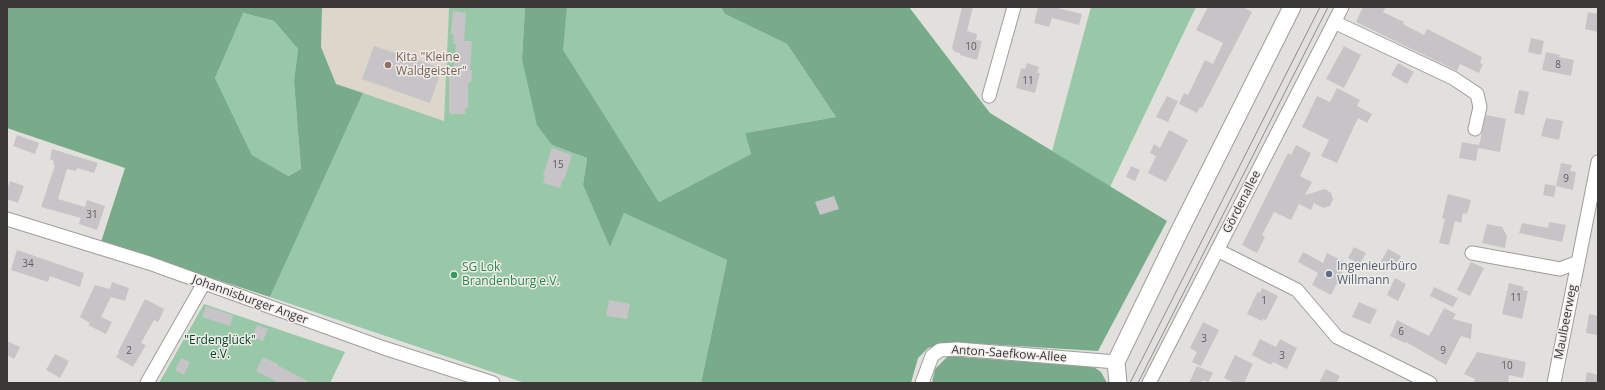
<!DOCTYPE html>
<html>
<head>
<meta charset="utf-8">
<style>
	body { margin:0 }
	#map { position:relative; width:1605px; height:390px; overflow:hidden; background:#e2e0dc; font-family:"Open Sans",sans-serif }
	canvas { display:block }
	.frame { position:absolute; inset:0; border:8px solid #3a3938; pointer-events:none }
</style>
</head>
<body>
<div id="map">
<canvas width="1605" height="390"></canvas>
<div class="frame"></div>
</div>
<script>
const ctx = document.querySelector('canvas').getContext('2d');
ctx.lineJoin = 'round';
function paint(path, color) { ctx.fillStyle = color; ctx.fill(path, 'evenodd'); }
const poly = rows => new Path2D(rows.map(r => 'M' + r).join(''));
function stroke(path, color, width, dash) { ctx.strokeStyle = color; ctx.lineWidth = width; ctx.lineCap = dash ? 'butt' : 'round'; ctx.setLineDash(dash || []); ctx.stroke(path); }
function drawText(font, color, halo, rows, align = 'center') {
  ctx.font = font + ' "Open Sans",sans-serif'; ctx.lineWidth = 3; ctx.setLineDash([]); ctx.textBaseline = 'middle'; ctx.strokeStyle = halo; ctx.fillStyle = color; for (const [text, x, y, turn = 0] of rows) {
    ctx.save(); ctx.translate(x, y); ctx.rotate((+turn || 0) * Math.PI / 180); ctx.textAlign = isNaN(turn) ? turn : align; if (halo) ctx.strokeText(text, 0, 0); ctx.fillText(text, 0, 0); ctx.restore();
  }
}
const built = poly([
	[322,7,449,7,444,121,336,84,321,47]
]);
const green = poly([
	[449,7,525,7,522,59,552,145,587,158,583,185,610,246,624,213,727,260,701,383,525,383,270,297,363,93,444,121],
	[567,7,721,7,725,14,787,44,836,117,745,133,751,154,659,202,562,50],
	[1091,7,1196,7,1110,187,1052,151],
	[242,13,274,21,298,49,294,81,301,169,287,176,252,155,215,78],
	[204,304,345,352,330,383,159,383]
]);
const forest = poly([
	[7,7,322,7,321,47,336,84,363,93,270,297,101,242,125,168,7,128],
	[243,13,274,21,298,49,294,81,301,169,288,176,252,155,215,78],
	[525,7,567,7,563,50,659,202,751,154,745,133,836,117,787,44,725,14,721,7,909,7,990,113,1167,221,1098,351,952,342,928,348,918,358,911,383,701,383,727,260,624,213,610,247,583,185,587,158,552,145,537,125,522,59],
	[948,356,1094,367,1101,372,1107,383,932,383,935,369]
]);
const building = poly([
	[962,7,973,7,967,31,977,34,976,40,982,41,977,60,960,55,960,53,955,52,952,48],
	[1038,7,1054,7,1082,14,1079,25,1052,18,1049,27,1034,23],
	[1208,7,1243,7,1252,12,1202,108,1200,107,1197,113,1179,104,1184,93,1188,95,1205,60,1213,64,1223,43,1196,30],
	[1363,7,1386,7,1383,12,1404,22,1403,24,1424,35,1427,29,1482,57,1480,63,1483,64,1479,73,1460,64,1457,71,1356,22],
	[453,11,466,13,464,41,472,41,470,70,472,70,471,83,468,82,468,108,465,108,465,114,449,114,449,71,454,72,456,44,453,43,454,35,451,34],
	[1588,12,1598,14,1598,32,1585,29],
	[1531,38,1544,41,1541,55,1528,52],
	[374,46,442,68,430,103,362,79],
	[1344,46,1361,55,1344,88,1326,79],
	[1546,52,1560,55,1559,57,1574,60,1571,76,1542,70],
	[1027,63,1039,67,1037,73,1040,73,1035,93,1016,88,1021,68,1025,69],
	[1398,63,1414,72,1407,84,1391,75],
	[1337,88,1360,100,1357,106,1372,114,1367,123,1358,118,1337,163,1321,156,1329,140,1302,127,1317,96,1330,102],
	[1519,90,1529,92,1524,115,1514,113],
	[1167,96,1178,101,1168,122,1156,117],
	[1486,115,1506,119,1500,152,1478,148,1476,161,1459,158,1462,142,1479,145],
	[1546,118,1563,121,1559,140,1541,136],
	[1169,130,1188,140,1166,182,1148,173,1156,156,1150,153,1154,144,1160,148],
	[17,135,39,143,35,154,13,146],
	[1296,145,1311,153,1300,176,1312,182,1305,195,1325,189,1331,193,1333,199,1330,206,1323,208,1314,203,1311,210,1299,204,1291,220,1274,212,1262,235,1265,237,1257,253,1242,245,1288,153,1291,155],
	[552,148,572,155,564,180,562,180,560,188,543,183,545,176,543,175],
	[52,149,98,163,94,173,77,168,76,171,67,169,58,199,85,207,87,200,105,206,97,230,79,224,81,218,41,207,55,165,53,164,54,161,50,159],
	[1561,163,1572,165,1570,171,1576,172,1573,190,1556,186],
	[1131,166,1140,170,1135,181,1126,177],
	[10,181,24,186,18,203,7,199,7,189],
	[1545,184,1556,186,1554,197,1543,195],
	[1448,194,1471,200,1467,214,1463,213,1461,223,1455,221,1449,245,1439,243,1445,219,1442,218],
	[834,196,839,209,820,215,815,202],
	[1549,222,1566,225,1562,242,1519,233,1522,223,1548,228],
	[1487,224,1502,227,1507,236,1505,248,1482,243],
	[1354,247,1366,253,1360,264,1348,258],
	[1388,249,1401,256,1393,270,1380,263],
	[17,250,84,273,80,287,50,276,48,282,11,270],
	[1303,252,1323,263,1327,253,1347,263,1331,295,1312,285,1318,273,1298,262],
	[1471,262,1484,268,1470,296,1457,290],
	[1395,278,1406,284,1398,301,1387,295],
	[112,282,129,288,125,301,111,297,101,317,112,322,106,334,88,325,90,323,80,317,95,285,110,289],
	[1509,283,1524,287,1523,290,1528,291,1522,319,1502,314],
	[1434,287,1458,298,1453,307,1430,296],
	[1262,288,1278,296,1266,320,1263,319,1262,321,1247,314,1258,291,1260,293],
	[145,299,164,309,162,313,163,313,158,322,154,320,141,343,146,345,133,367,116,357,119,353,118,352],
	[609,300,630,304,627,319,606,316],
	[1359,302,1377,310,1370,324,1352,317],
	[206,306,233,315,230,326,202,317],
	[1444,308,1456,314,1453,319,1472,324,1471,339,1461,336,1446,365,1406,342,1405,343,1390,336,1397,320,1429,336],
	[1589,314,1598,316,1598,335,1586,333],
	[1203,322,1219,330,1201,366,1192,362,1197,352,1190,348],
	[257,325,268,329,263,341,252,337],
	[1260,339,1276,347,1280,339,1297,348,1287,369,1273,362,1271,365,1252,355],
	[7,341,20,347,14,359,7,355],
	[1477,352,1526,362,1523,378,1509,375,1508,383,1474,383,1475,379,1464,374],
	[55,354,69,361,60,378,46,370],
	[1235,355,1253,364,1244,383,1234,383,1224,378],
	[263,357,278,364,277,365,311,383,279,383,256,371],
	[181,358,190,362,184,375,175,370],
	[1197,366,1213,373,1208,383,1203,380,1201,383,1189,383],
	[1326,369,1340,376,1336,383,1319,383],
	[1587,372,1598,375,1598,383,1585,383]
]);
const minor = poly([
	[1334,22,1453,78,1477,94,1480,107,1475,129],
	[989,96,1014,7],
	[7,219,149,263,384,348,493,383],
	[1217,250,1297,290,1337,337,1430,383],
	[1472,253,1560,269,1578,262],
	[147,383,204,283],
	[922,383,932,356,940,350,957,349,1116,362],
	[1149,383,1342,7],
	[1554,383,1598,162]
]);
const tertiary = poly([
	[1118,383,1116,362,1179,232,1292,7]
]);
const tram = poly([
	[1130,383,1320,7],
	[1138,383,1328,7]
]);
const markers = [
	[388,65,4,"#8d6e63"],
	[1329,274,4,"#5c6f8a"],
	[454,275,4,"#2e9e5b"]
];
const numberNames = [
	["10",971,47],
	["8",1558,65],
	["11",1028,81],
	["15",558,165],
	["9",1566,179],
	["31",92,215],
	["34",28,264],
	["11",1516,298],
	["1",1264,301],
	["6",1401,332],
	["3",1204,339],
	["2",129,351],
	["9",1443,351],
	["3",1282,356],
	["10",1507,366]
];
const educationNames = [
	["Kita \"Kleine",396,58],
	["Waldgeister\"",396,72]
];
const streetNames = [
	["Gördenallee",1242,202,-63],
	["Johannisburger Anger",250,300,20],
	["Maulbeerweg",1566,322,-79],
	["Anton-Saefkow-Allee",1009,354,4]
];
const serviceNames = [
	["Ingenieurbüro",1337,267],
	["Willmann",1337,281]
];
const leisureNames = [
	["SG Lok",462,268],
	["Brandenburg e.V.",462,282]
];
const parkNames = [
	["\"Erdenglück\"",220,341],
	["e.V.",220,355]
];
paint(built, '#dcd6cb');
paint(green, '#99c8a9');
paint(forest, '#77ab89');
paint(building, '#c7c4c7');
stroke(minor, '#a09d99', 15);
stroke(tertiary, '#a09d99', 19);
stroke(minor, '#fff', 13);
stroke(tertiary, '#fff', 17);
stroke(tram, '#8e8c8a', 1);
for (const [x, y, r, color] of markers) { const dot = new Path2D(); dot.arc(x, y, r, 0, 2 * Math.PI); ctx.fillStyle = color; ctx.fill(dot); stroke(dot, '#f0ede9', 1.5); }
drawText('10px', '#5d5c5c', null, numberNames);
drawText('12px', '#785e54', '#f0ede9', educationNames, 'left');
drawText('12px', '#3a3938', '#f0ede9', streetNames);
drawText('12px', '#4e5e75', '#f0ede9', serviceNames, 'left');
drawText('12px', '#27864d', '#f0ede9', leisureNames, 'left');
drawText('12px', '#044728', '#f0ede9', parkNames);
</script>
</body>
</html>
